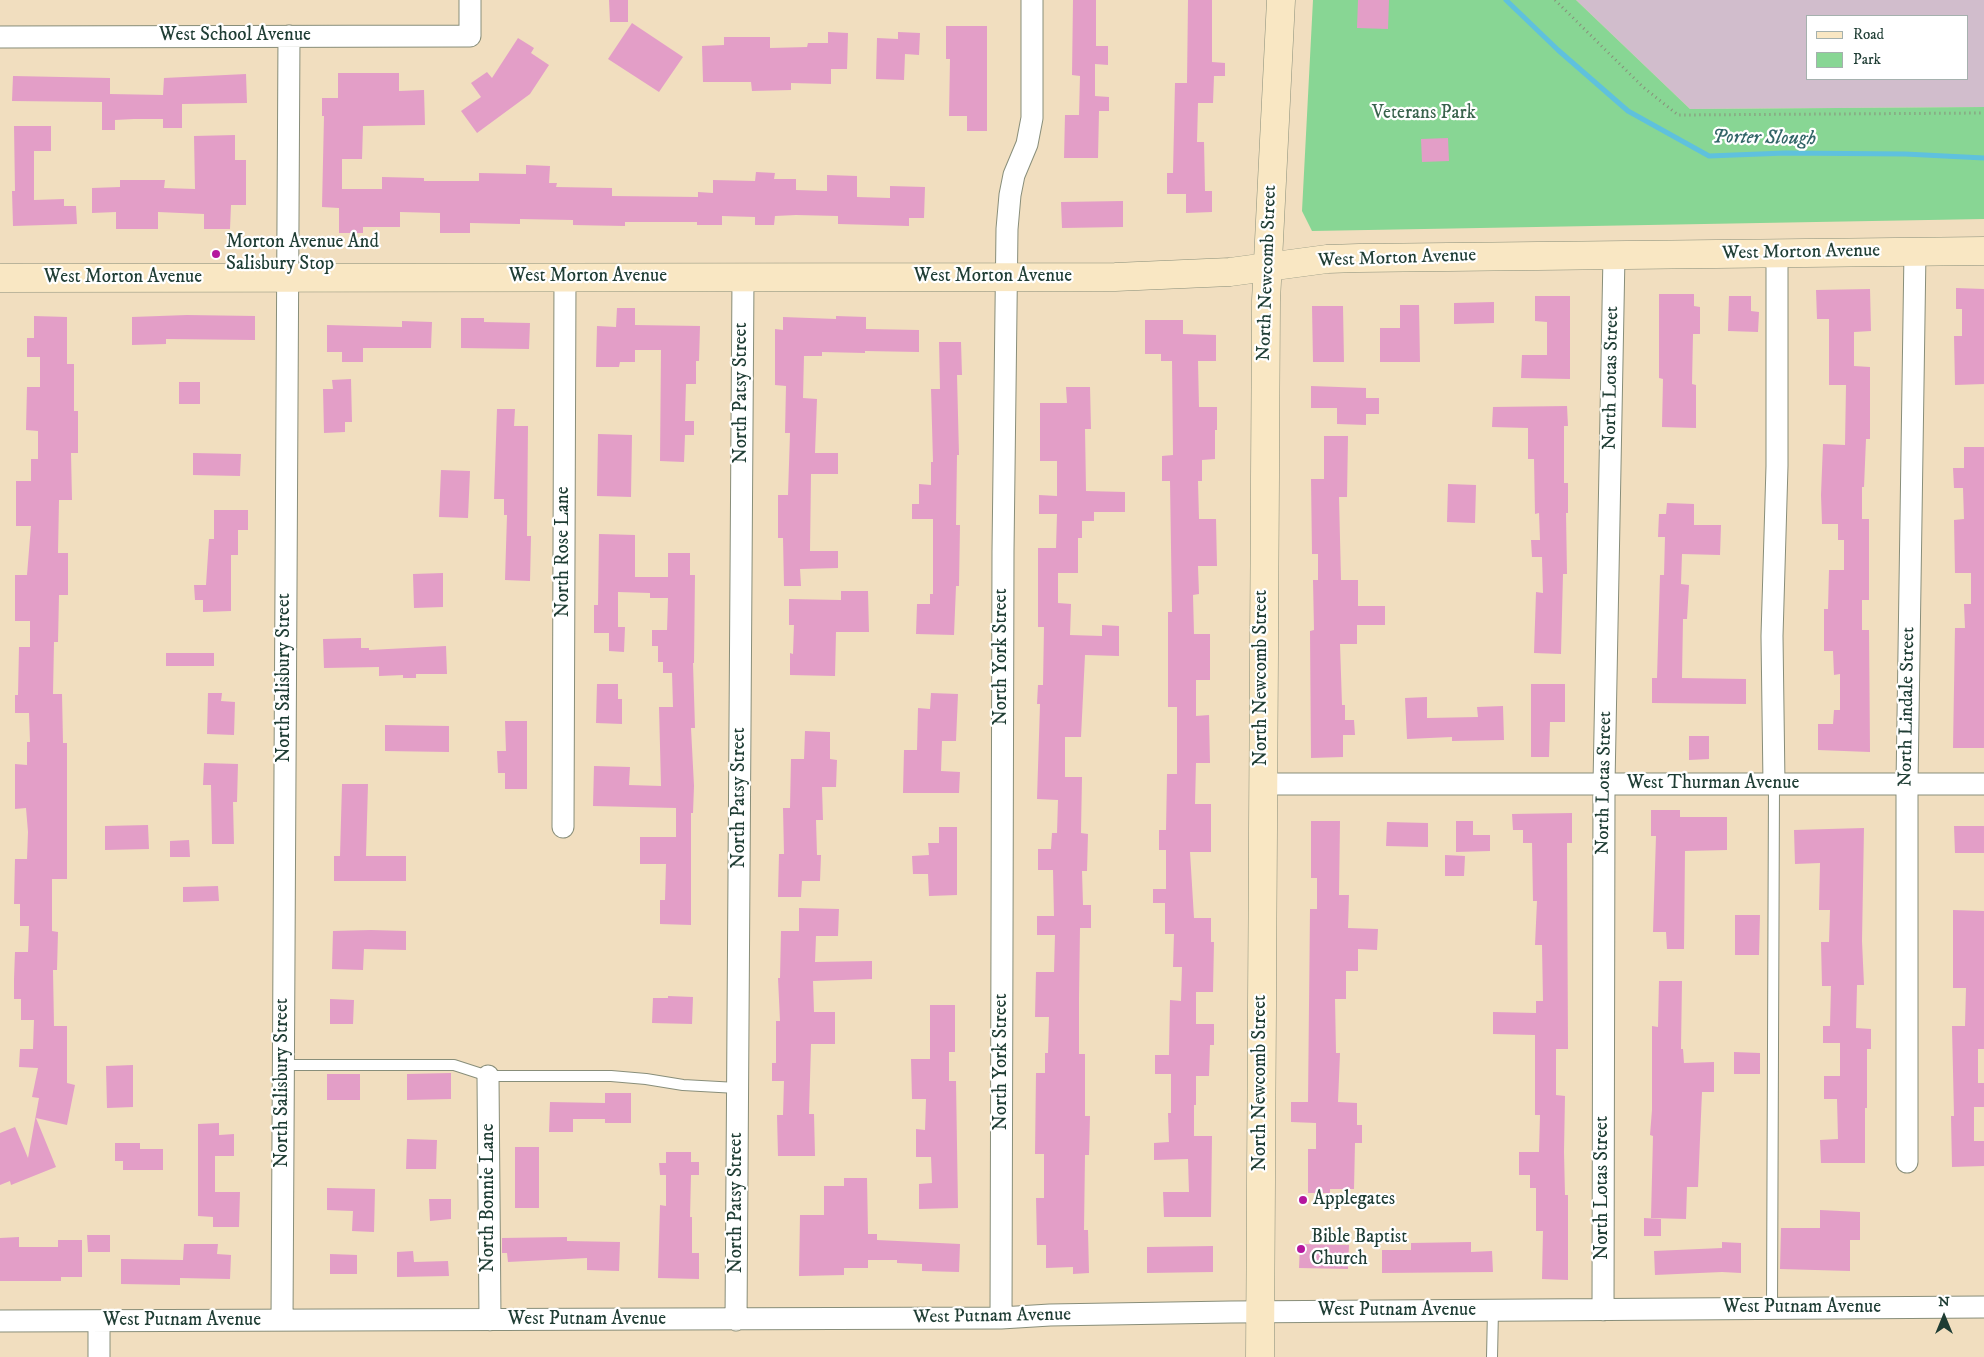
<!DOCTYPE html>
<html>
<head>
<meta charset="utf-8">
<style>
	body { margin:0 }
	#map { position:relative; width:1984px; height:1357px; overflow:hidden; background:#f1debf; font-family:"IM FELL DW Pica",serif }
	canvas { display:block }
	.legend { position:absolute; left:1806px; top:15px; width:162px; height:65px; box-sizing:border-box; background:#fff; border:1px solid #a5b1ae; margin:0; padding:6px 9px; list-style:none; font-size:15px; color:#1f3d34 }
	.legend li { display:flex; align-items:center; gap:10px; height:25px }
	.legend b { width:25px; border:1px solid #a5b1ae }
	.north { position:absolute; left:1919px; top:1292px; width:50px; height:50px; -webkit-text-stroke:4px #fff; paint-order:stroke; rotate:0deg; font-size:14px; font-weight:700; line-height:20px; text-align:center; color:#1f3d34 }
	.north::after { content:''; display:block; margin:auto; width:18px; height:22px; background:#1f3d34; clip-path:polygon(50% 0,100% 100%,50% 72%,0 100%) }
</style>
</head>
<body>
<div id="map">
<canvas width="1984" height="1357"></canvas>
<ul class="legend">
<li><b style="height:6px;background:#f9e7c3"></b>Road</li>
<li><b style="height:14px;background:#88d694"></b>Park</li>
</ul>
<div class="north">N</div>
</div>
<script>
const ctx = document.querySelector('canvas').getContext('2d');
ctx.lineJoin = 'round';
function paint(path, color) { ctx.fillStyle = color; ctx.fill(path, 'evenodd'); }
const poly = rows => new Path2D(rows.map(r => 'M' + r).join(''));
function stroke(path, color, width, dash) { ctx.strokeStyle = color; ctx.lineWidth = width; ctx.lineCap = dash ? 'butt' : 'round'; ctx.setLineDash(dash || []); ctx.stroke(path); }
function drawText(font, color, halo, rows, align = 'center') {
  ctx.font = font + ' "IM FELL DW Pica",serif'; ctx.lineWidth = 4.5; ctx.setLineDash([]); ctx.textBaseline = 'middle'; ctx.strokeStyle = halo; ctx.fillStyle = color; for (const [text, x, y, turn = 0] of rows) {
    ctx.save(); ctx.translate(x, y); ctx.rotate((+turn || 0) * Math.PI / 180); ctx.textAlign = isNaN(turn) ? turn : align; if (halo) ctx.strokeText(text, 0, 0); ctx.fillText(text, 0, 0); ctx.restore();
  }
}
const industrial = poly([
	[1576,0,1984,0,1984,107,1690,109],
	[1808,16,1968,16,1968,79,1808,79]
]);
const green = poly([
	[1313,0,1576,0,1690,109,1984,107,1984,219,1312,231,1302,211]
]);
const stream = poly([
	[1506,0,1558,50,1628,111,1709,156,1785,153,1905,154,1984,158]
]);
const building = poly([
	[609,0,628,0,628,22,610,22],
	[1073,0,1096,0,1096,46,1108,46,1108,65,1095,64,1095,96,1109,97,1109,111,1099,111,1098,158,1064,158,1065,115,1079,115,1080,76,1072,75],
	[1188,0,1212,0,1212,62,1225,63,1225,76,1214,76,1213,103,1198,103,1197,142,1204,142,1205,191,1212,191,1212,212,1186,213,1186,194,1167,194,1167,173,1173,173,1175,83,1187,83],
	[1358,0,1389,0,1388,29,1357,28],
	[632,23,683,57,659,92,608,59],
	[946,26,987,26,987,131,967,131,967,116,949,116,950,59,946,59],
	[828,32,848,33,847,69,831,69,831,84,791,83,791,90,752,91,751,82,703,82,702,46,724,45,724,37,770,37,770,48,807,47,808,43,828,43],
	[898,32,920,33,919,55,905,54,904,80,876,79,877,38,898,39],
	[518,38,534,48,531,53,549,65,530,94,477,133,461,111,481,97,471,83,487,72,492,78],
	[338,73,399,73,399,91,424,90,425,125,363,126,362,159,342,159,342,189,382,189,382,177,424,178,424,181,479,181,479,173,526,174,526,165,550,166,549,183,557,183,556,187,612,188,612,196,698,197,698,192,713,193,713,180,755,181,756,172,775,173,774,179,796,179,796,190,827,191,827,175,857,176,857,197,890,198,890,186,925,187,924,218,909,218,909,226,838,224,838,216,796,215,775,216,774,225,755,225,755,217,722,216,722,225,697,225,697,222,625,222,625,226,573,225,573,220,520,219,520,224,470,223,470,233,440,233,440,213,400,212,400,227,363,227,363,233,339,233,339,208,322,207,324,116,322,116,322,98,338,98],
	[246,74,247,103,182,104,182,128,163,128,163,119,134,119,115,120,115,130,102,130,102,102,12,101,13,76,110,78,110,94,163,95,164,78],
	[14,126,51,126,51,151,34,151,34,200,64,199,64,206,76,206,77,224,13,226,12,191,15,191],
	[235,135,235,160,246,160,246,205,231,205,230,229,204,229,204,214,158,212,158,229,116,229,116,212,92,213,92,188,120,187,120,180,165,180,164,188,195,189,194,136],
	[1448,138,1449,161,1422,162,1421,139],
	[1123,201,1123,227,1062,228,1061,202],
	[1956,288,1984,289,1984,384,1955,385,1954,336,1962,336,1962,309,1956,309],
	[1870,289,1871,331,1854,332,1854,366,1870,367,1870,439,1866,439,1864,487,1862,487,1862,519,1869,519,1869,600,1862,600,1862,630,1869,630,1870,752,1818,750,1818,724,1833,724,1834,710,1840,710,1840,674,1834,675,1833,651,1824,651,1824,609,1828,609,1829,570,1844,570,1844,540,1838,540,1838,524,1822,524,1821,495,1823,444,1845,445,1846,385,1829,385,1829,319,1817,319,1816,290],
	[1659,294,1694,294,1694,306,1700,307,1700,334,1693,334,1692,384,1696,385,1696,428,1662,427,1663,379,1659,378],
	[1535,296,1570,296,1570,379,1521,378,1522,355,1547,355,1547,322,1535,321],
	[1729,296,1751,296,1751,311,1759,312,1758,332,1728,331],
	[1494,302,1494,323,1454,324,1454,303],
	[1400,305,1419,305,1420,362,1380,362,1380,328,1400,328],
	[1312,306,1343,306,1344,362,1313,362],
	[617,308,635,308,635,325,700,326,699,361,696,361,696,384,686,384,685,421,694,421,694,435,685,435,684,462,660,461,661,350,635,350,635,362,620,362,619,367,596,367,597,326,616,327],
	[187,315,255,316,255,340,166,339,166,344,132,345,132,317],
	[34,316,67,317,67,364,74,364,74,411,78,411,78,453,71,453,72,500,59,500,58,553,68,553,68,595,59,595,58,642,54,642,53,694,62,694,63,743,67,743,67,879,52,879,52,931,58,932,57,970,53,970,54,1026,67,1026,67,1083,75,1085,67,1125,36,1118,56,1167,11,1185,10,1181,0,1185,0,1133,15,1127,28,1158,39,1098,32,1097,38,1068,19,1067,20,1049,33,1049,34,1020,21,1020,21,999,14,999,14,979,15,952,28,952,29,926,20,926,20,904,14,904,15,859,27,859,28,832,26,808,15,809,15,764,27,765,27,742,30,742,29,713,15,713,15,695,18,695,19,647,30,647,30,621,15,621,15,575,27,575,31,526,16,526,16,481,31,481,31,459,38,459,38,431,26,430,27,387,40,387,40,357,27,357,27,338,34,338],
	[836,316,866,317,866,329,919,330,919,352,865,351,865,353,822,352,822,356,804,356,803,398,817,399,815,453,838,453,838,474,811,474,810,551,838,551,838,568,800,569,801,586,784,586,783,538,778,538,778,495,788,495,790,433,785,433,786,386,775,385,775,329,783,330,783,317,836,319],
	[461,318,484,318,484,322,530,323,529,349,461,348],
	[1145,320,1183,320,1183,334,1216,335,1216,361,1198,361,1199,407,1217,407,1217,430,1215,430,1215,459,1202,460,1202,481,1198,481,1199,519,1216,519,1217,566,1198,566,1199,594,1193,595,1194,634,1210,634,1210,680,1196,680,1196,716,1209,715,1210,763,1196,763,1195,804,1211,804,1211,852,1190,852,1194,918,1211,918,1211,942,1214,942,1213,992,1196,992,1196,1024,1214,1024,1214,1045,1210,1045,1209,1076,1196,1076,1196,1105,1194,1105,1194,1136,1212,1136,1211,1217,1164,1217,1163,1192,1189,1192,1188,1159,1154,1160,1154,1143,1169,1142,1168,1113,1171,1113,1171,1074,1155,1074,1155,1055,1169,1055,1170,1000,1181,1001,1182,967,1173,967,1174,934,1165,934,1165,903,1153,903,1153,889,1166,889,1166,850,1159,850,1159,830,1166,830,1167,774,1177,774,1177,707,1168,707,1168,612,1172,612,1170,481,1162,481,1162,456,1173,455,1172,361,1161,361,1161,354,1145,354],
	[402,321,432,322,431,348,363,348,363,362,342,362,342,352,327,352,327,325,402,327],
	[939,342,961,342,962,375,957,375,959,455,957,455,956,525,960,525,959,586,956,586,954,635,916,634,917,604,930,604,930,594,933,594,933,519,912,519,912,504,919,504,919,484,931,485,931,462,933,462,931,389,940,389],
	[351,379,352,422,345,422,345,432,324,433,323,389,333,389,332,380],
	[179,382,200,382,200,404,179,404],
	[1311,386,1366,388,1366,398,1379,398,1379,414,1366,414,1366,425,1337,424,1337,408,1311,408],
	[1066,387,1090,387,1091,429,1085,429,1086,491,1125,492,1125,512,1094,512,1094,521,1082,521,1082,538,1078,538,1078,573,1058,573,1058,603,1071,604,1070,635,1102,636,1102,625,1119,626,1119,656,1085,655,1081,737,1065,737,1065,777,1082,777,1081,833,1088,834,1087,871,1082,871,1083,905,1091,905,1091,928,1080,928,1079,998,1079,1054,1085,1054,1085,1116,1090,1116,1089,1155,1085,1155,1084,1230,1088,1230,1089,1273,1073,1274,1073,1267,1046,1268,1046,1245,1037,1245,1036,1198,1044,1198,1044,1154,1035,1154,1036,1073,1045,1073,1045,1053,1048,1053,1049,1017,1035,1017,1036,972,1054,972,1055,935,1037,935,1037,916,1054,916,1053,870,1038,870,1038,849,1051,849,1052,833,1057,833,1058,800,1037,799,1040,704,1037,704,1038,685,1043,685,1044,627,1038,627,1038,548,1056,548,1057,514,1039,514,1039,495,1057,496,1057,461,1040,461,1040,403,1067,403],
	[1567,406,1568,426,1564,426,1564,483,1568,483,1568,513,1566,513,1567,574,1563,574,1561,654,1534,653,1536,592,1543,593,1542,557,1532,557,1531,540,1540,540,1539,513,1535,514,1534,459,1528,459,1528,428,1492,427,1493,407],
	[497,409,515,409,514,426,528,426,527,536,531,536,530,581,505,580,507,515,504,515,504,499,494,499],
	[598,434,632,435,631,497,597,496],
	[1324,436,1348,436,1347,497,1339,497,1341,580,1358,580,1358,606,1385,606,1385,625,1357,625,1357,644,1340,644,1342,705,1345,705,1345,720,1354,720,1355,735,1343,735,1343,757,1311,758,1310,631,1314,630,1313,580,1318,580,1318,554,1312,554,1311,479,1324,479],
	[1964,447,1984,447,1984,748,1953,748,1955,628,1965,628,1964,604,1971,604,1971,573,1955,573,1954,520,1964,519,1963,488,1954,488,1953,468,1964,468],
	[193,453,241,454,240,476,193,475],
	[441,470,470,471,468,518,439,517],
	[1448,484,1476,485,1475,523,1447,522],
	[1667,503,1694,504,1694,525,1721,525,1720,555,1682,554,1681,584,1689,585,1687,619,1683,619,1682,678,1746,679,1746,704,1652,703,1652,678,1657,678,1660,575,1664,575,1665,537,1658,537,1659,514,1666,514],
	[214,510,248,510,248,530,238,530,238,555,231,555,231,611,203,612,203,600,195,600,194,585,206,585,209,539,214,539],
	[599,534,635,535,635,577,668,577,668,553,690,553,690,575,695,575,694,663,693,663,695,728,691,728,694,786,693,813,691,813,691,925,660,924,660,900,665,900,666,864,640,864,640,837,676,837,676,808,593,806,594,766,630,767,629,785,661,786,659,707,673,707,672,673,663,673,663,662,658,662,658,646,652,646,652,630,667,630,668,598,650,598,650,593,618,592,618,627,625,627,624,652,609,651,609,633,594,633,594,605,598,605],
	[443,573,443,607,414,608,413,574],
	[841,591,868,591,869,632,836,632,835,676,790,675,790,653,793,654,794,625,789,625,789,599,841,600],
	[361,638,361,648,369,648,369,650,446,646,447,674,416,674,416,678,403,678,403,675,379,676,379,667,324,668,323,639],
	[166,653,214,653,214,666,166,666],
	[597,684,618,684,618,699,622,699,622,724,596,723],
	[1531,684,1565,684,1565,722,1550,722,1549,757,1531,757],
	[208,693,222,693,221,701,235,702,234,735,207,734],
	[931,693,958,694,956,741,942,741,941,771,960,772,959,793,903,793,904,750,917,750,918,708,930,709],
	[1427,697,1427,718,1478,717,1477,707,1503,706,1504,740,1452,741,1452,737,1407,739,1405,698],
	[505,721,527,721,527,789,505,789,505,773,498,773,497,751,506,751],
	[385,725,449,726,449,752,385,751],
	[805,731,830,732,830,759,837,760,836,787,822,787,823,820,816,820,817,855,821,855,820,881,802,881,801,897,778,897,779,854,784,854,783,808,790,808,791,759,804,759],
	[1689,736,1709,736,1709,759,1689,760],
	[204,763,238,764,237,802,233,802,234,844,212,844,211,785,203,785],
	[342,784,368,784,366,856,406,856,406,881,334,881,334,856,340,856],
	[1651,810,1680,810,1680,817,1727,817,1727,850,1685,851,1684,949,1667,949,1666,932,1653,932,1656,836,1651,836],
	[1572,813,1572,843,1567,843,1568,1049,1556,1049,1556,1095,1565,1096,1564,1152,1565,1195,1568,1195,1568,1280,1542,1279,1543,1231,1536,1231,1536,1188,1530,1188,1530,1175,1519,1175,1519,1152,1539,1152,1540,1115,1535,1115,1535,1035,1493,1034,1493,1012,1536,1013,1536,1001,1543,1001,1542,945,1535,945,1537,901,1533,901,1532,843,1523,843,1523,830,1513,830,1512,814],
	[1311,821,1340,821,1339,895,1349,895,1348,928,1378,929,1377,950,1358,949,1358,971,1346,971,1346,999,1335,999,1336,1053,1340,1053,1338,1102,1357,1103,1357,1125,1362,1125,1362,1143,1355,1143,1354,1189,1330,1189,1330,1193,1308,1193,1308,1149,1316,1149,1316,1123,1291,1122,1291,1102,1308,1102,1310,909,1317,909,1317,878,1311,878],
	[1456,821,1473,821,1473,835,1490,835,1490,851,1456,852],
	[1387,822,1428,823,1428,847,1386,846],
	[148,825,149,849,105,850,105,826],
	[1954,826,1984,826,1984,853,1955,853],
	[939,827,957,827,957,895,929,896,928,874,913,874,912,856,929,855,928,843,939,843],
	[1864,828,1862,941,1864,985,1857,985,1856,1028,1871,1029,1871,1049,1867,1049,1867,1108,1865,1108,1865,1163,1821,1163,1820,1140,1838,1139,1837,1099,1824,1099,1824,1076,1840,1076,1840,1043,1823,1043,1823,1026,1830,1026,1831,986,1822,986,1821,942,1829,942,1830,910,1819,910,1820,863,1795,864,1794,830],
	[189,840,190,857,170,857,170,841],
	[1445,855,1465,856,1464,876,1445,876],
	[218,886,219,901,183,902,183,887],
	[799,908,839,909,838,936,816,936,815,962,872,961,872,979,813,981,814,1012,835,1012,835,1044,811,1044,809,1114,814,1114,815,1156,778,1156,777,1115,783,1115,784,1081,772,1081,772,1063,776,1063,776,1021,780,1021,778,978,780,978,781,931,799,931],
	[1953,910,1984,911,1984,1049,1978,1049,1978,1083,1984,1083,1984,1107,1974,1107,1974,1141,1984,1141,1984,1166,1952,1167,1951,1116,1954,1116,1952,1026,1965,1026,1966,988,1953,988],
	[1735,915,1760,915,1759,955,1735,955],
	[371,930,406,931,406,950,364,949,363,970,332,969,333,931],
	[1659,981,1682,981,1681,1049,1683,1049,1684,1063,1714,1062,1714,1092,1702,1092,1698,1187,1687,1187,1686,1219,1651,1218,1653,1136,1650,1135,1652,1110,1652,1026,1658,1027],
	[668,996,693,997,692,1024,652,1023,653,998,668,998],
	[330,999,354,1000,353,1024,330,1024],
	[930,1005,955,1005,955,1052,949,1052,949,1081,956,1081,958,1208,919,1209,919,1184,932,1183,931,1157,916,1157,916,1129,925,1130,926,1099,912,1099,911,1059,930,1059],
	[1734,1052,1760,1053,1760,1074,1734,1074],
	[133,1065,133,1107,107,1108,106,1066],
	[451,1073,451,1099,407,1100,407,1074],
	[327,1074,360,1074,360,1100,327,1100],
	[605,1093,631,1093,631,1123,605,1123,605,1119,573,1119,573,1132,549,1132,550,1102,605,1103],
	[219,1123,219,1135,234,1134,234,1156,215,1156,215,1192,240,1192,239,1227,213,1227,213,1217,198,1216,198,1124],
	[407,1139,437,1140,436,1169,406,1169],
	[115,1143,140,1143,140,1149,163,1149,163,1170,123,1170,123,1161,115,1161],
	[515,1147,539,1147,539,1208,515,1208],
	[666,1152,691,1152,691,1162,699,1162,699,1175,691,1175,690,1217,692,1217,692,1253,699,1253,699,1279,658,1278,660,1205,666,1206,666,1175,660,1175,659,1163,666,1163],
	[844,1178,867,1178,868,1234,877,1234,877,1240,960,1244,959,1272,922,1271,922,1264,897,1263,897,1260,868,1260,868,1268,844,1268,844,1275,799,1276,800,1215,824,1215,824,1186,844,1186],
	[327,1188,375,1189,374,1232,352,1231,353,1211,327,1210],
	[429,1199,451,1199,451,1219,430,1221],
	[1820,1210,1860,1212,1860,1240,1850,1240,1850,1271,1780,1269,1781,1228,1820,1228],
	[1644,1218,1661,1219,1661,1236,1644,1236],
	[87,1235,110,1235,110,1252,88,1252],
	[19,1237,19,1247,58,1247,58,1240,82,1240,82,1277,61,1277,61,1281,0,1281,0,1238],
	[567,1237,567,1241,620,1242,619,1271,587,1270,587,1258,508,1262,507,1253,502,1253,502,1238],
	[1471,1242,1471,1252,1492,1251,1493,1272,1382,1273,1382,1250,1411,1250,1411,1243],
	[1722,1242,1741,1243,1741,1273,1722,1272,1655,1275,1654,1251,1722,1248],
	[184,1244,218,1244,217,1254,231,1255,230,1279,180,1278,180,1285,121,1284,121,1259,183,1260],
	[1300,1244,1349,1245,1348,1269,1299,1268],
	[1213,1246,1213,1272,1147,1273,1147,1247],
	[413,1251,414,1262,448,1261,449,1276,397,1277,397,1252],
	[330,1254,357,1255,357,1274,330,1274]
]);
const path = poly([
	[1555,0,1643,87,1678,115,1984,113]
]);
const lane = poly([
	[283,1065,454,1065,488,1076,611,1076,646,1079,683,1085,737,1088],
	[1772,1308,1774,784],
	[1492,1357,1493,1310]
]);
const street = poly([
	[0,37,470,36,470,0],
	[1262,784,1984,784],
	[1774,784,1772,636,1777,466,1777,253],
	[563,827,565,277],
	[488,1076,490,1320],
	[1907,1162,1907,784,1915,251],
	[1603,1310,1604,784,1614,255],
	[1001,1318,1003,551,1007,229,1010,195,1014,175,1027,144,1032,118,1032,0],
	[282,1320,289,36],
	[736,1320,743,277],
	[0,1321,1001,1318,1050,1315,1231,1312,1984,1307],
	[99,1357,99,1321]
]);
const secondary = poly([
	[0,278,1115,277,1230,272,1327,259,1359,258,1984,251],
	[1260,1357,1266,301,1281,0]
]);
const markers = [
	[216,254,5,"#b5179e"],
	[1303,1200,5,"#b5179e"],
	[1301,1249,5,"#b5179e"]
];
const streetNames = [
	["West School Avenue",235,36],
	["West Morton Avenue",1801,253,-1],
	["West Morton Avenue",1397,259,-2],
	["North Newcomb Street",1268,273,-88],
	["West Morton Avenue",588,277],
	["West Morton Avenue",993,277],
	["West Morton Avenue",123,278],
	["North Lotas Street",1612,378,-89],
	["North Patsy Street",742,393,-90],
	["North Rose Lane",564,552,-90],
	["North York Street",1002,657,-90],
	["North Salisbury Street",285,678,-90],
	["North Newcomb Street",1262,678,-90],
	["North Lindale Street",1908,707,-89],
	["North Lotas Street",1605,783,-89],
	["West Thurman Avenue",1713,784],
	["North Patsy Street",740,798,-90],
	["North York Street",1002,1062,-90],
	["North Salisbury Street",283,1083,-90],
	["North Newcomb Street",1261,1083,-90],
	["North Lotas Street",1603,1188,-90],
	["North Bonnie Lane",489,1198,-90],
	["North Patsy Street",737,1203,-90],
	["West Putnam Avenue",1802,1308],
	["West Putnam Avenue",1397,1311],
	["West Putnam Avenue",992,1317,-1],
	["West Putnam Avenue",587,1320],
	["West Putnam Avenue",182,1321]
];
const parkNames = [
	["Veterans Park",1424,114]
];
const poiNames = [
	["Morton Avenue And",226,243],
	["Salisbury Stop",226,265],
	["Applegates",1313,1200],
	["Bible Baptist",1311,1238],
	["Church",1311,1260]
];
const waterNames = [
	["Porter Slough",1764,139,1]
];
paint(industrial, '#d1bdcc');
paint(green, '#88d694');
stroke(stream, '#5fc1dd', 5);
paint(building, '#e39ec7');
stroke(lane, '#888e7a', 12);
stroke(street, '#888e7a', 23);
stroke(secondary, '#888e7a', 29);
stroke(path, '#888e7a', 3, [1, 4]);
stroke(lane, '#fff', 10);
stroke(street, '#fff', 21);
stroke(secondary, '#f9e7c3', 28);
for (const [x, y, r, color] of markers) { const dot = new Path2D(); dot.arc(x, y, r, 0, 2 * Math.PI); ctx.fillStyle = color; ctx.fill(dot); stroke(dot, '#fff', 2); }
drawText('19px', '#1f3d34', '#fff', streetNames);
drawText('19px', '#39634c', '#fff', parkNames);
drawText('19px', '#1f3d34', '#fff', poiNames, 'left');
drawText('italic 20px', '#326567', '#fff', waterNames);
</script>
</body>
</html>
